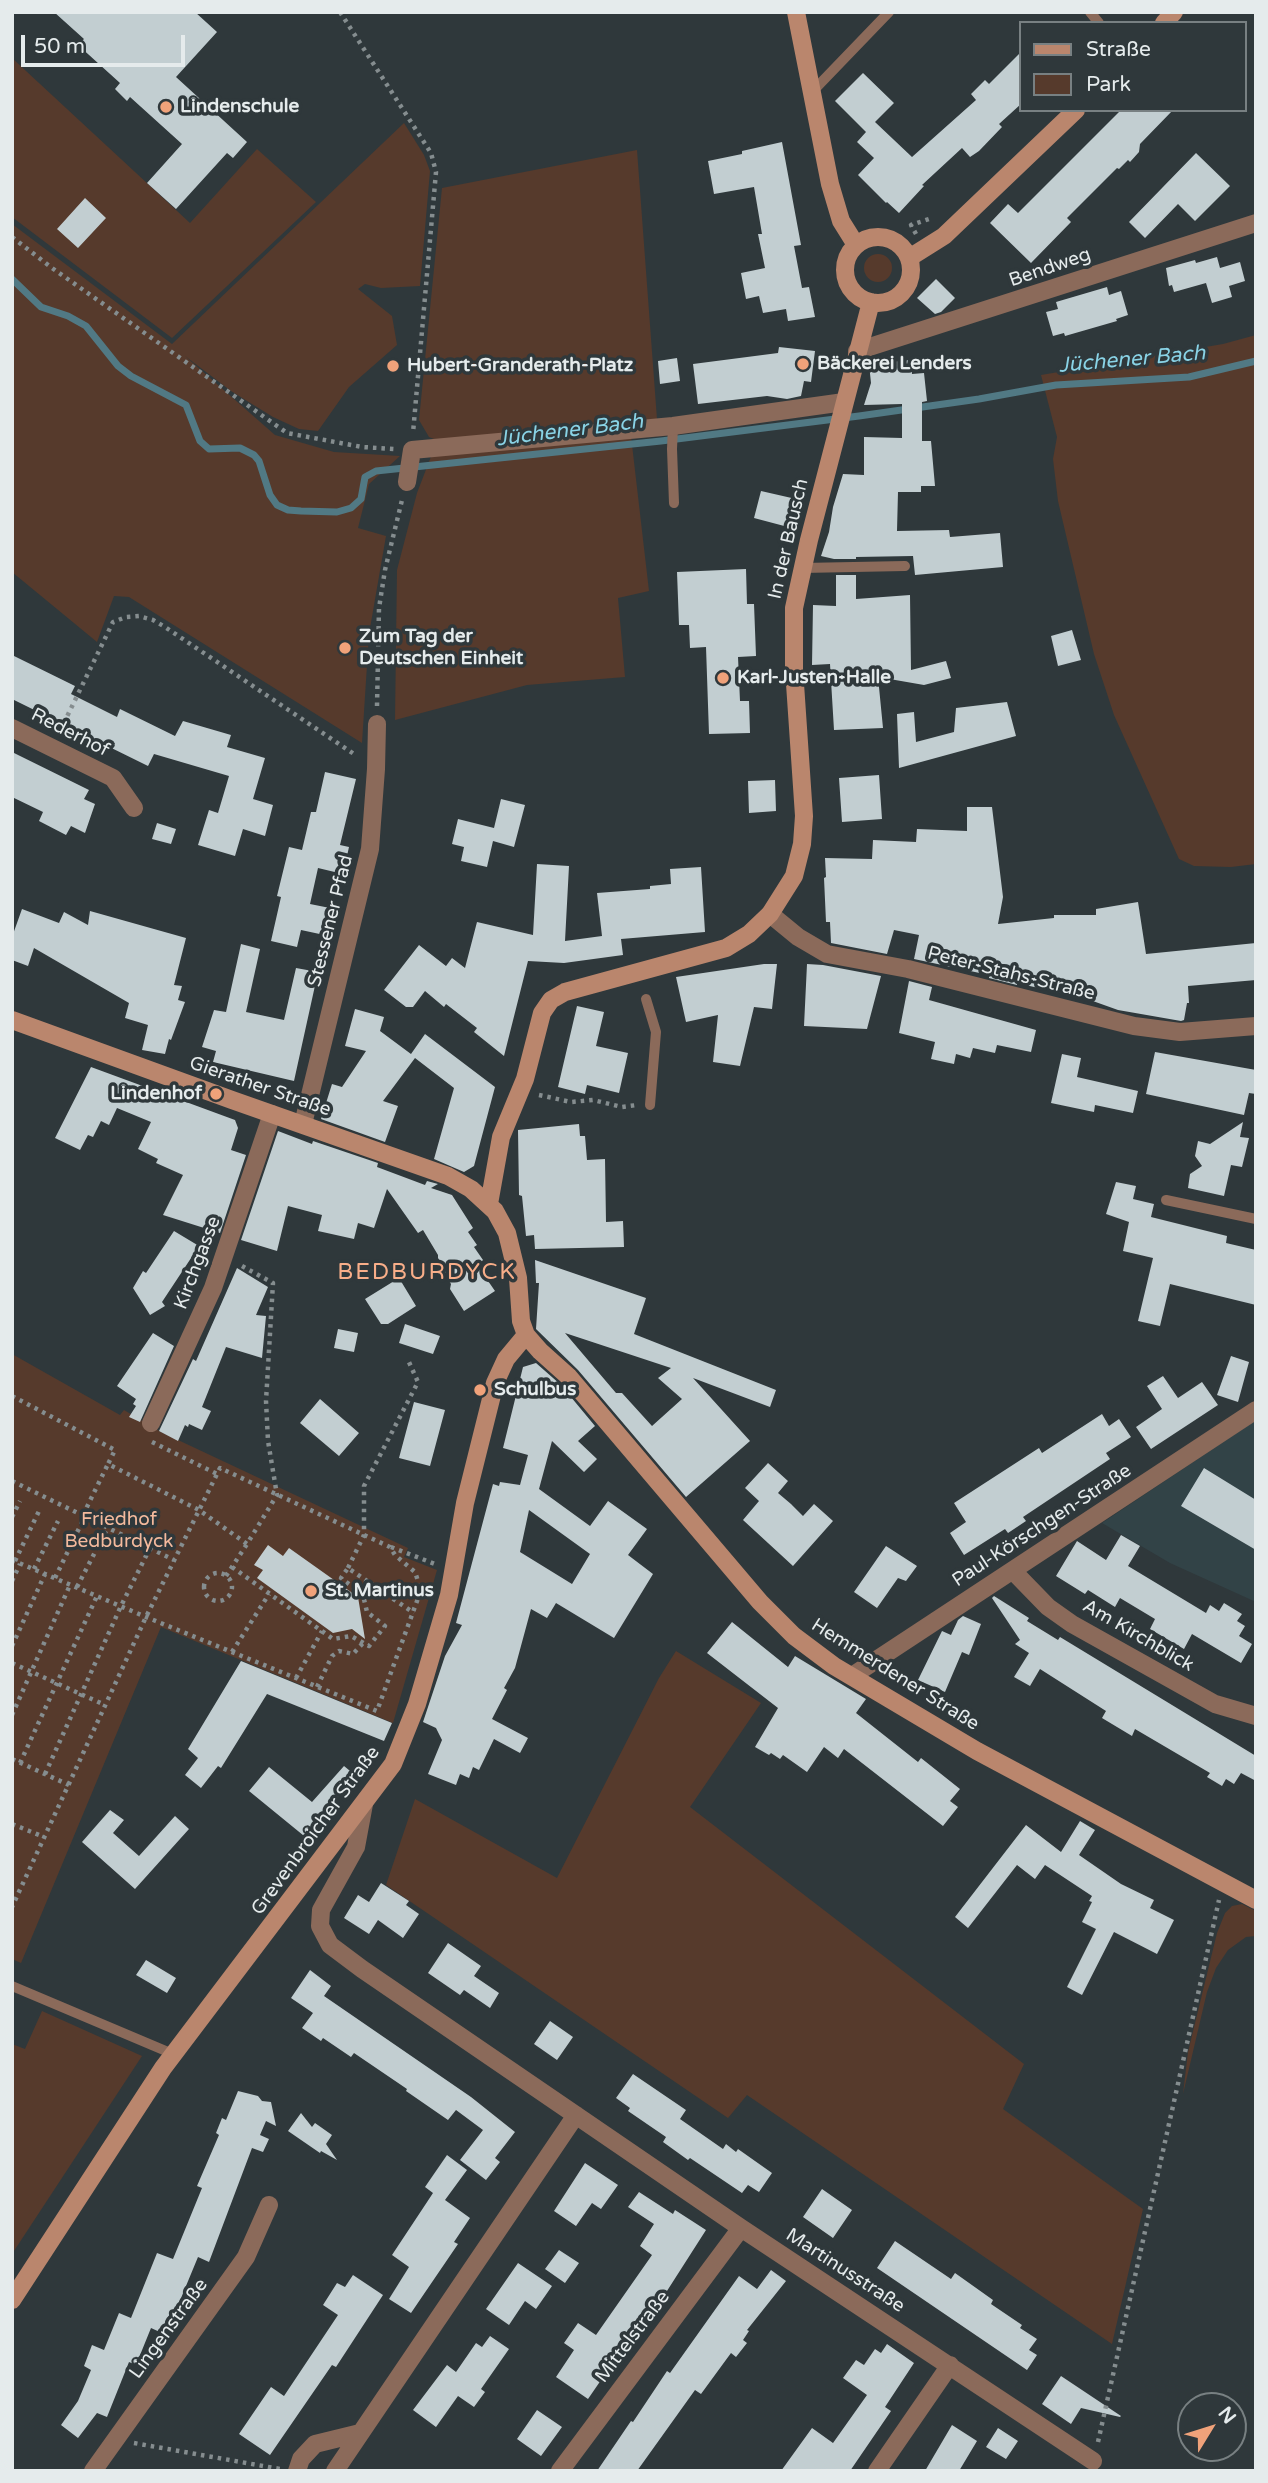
<!DOCTYPE html>
<html>
<head>
<meta charset="utf-8">
<style>
	body { margin:0 }
	#map { position:relative; width:1268px; height:2483px; overflow:hidden; background:#2f383b; font-family:"Varela Round",sans-serif }
	canvas { display:block }
	.frame { position:absolute; inset:0; border:14px solid #e5ebec; pointer-events:none }
	.legend { position:absolute; left:1019px; top:21px; width:228px; height:91px; box-sizing:border-box; background:#2f383b; border:2px solid #788082; margin:0; padding:9px 12px; list-style:none; font-size:21px; color:#e5ebec }
	.legend li { display:flex; align-items:center; gap:14px; height:35px }
	.legend b { width:35px; border:2px solid #788082 }
	.north { position:absolute; left:1177px; top:2392px; width:70px; height:70px; box-sizing:border-box; background:#2f383b; border:2px solid #788082; border-radius:50%; rotate:52deg; font-size:19px; font-weight:700; line-height:28px; text-align:center; color:#e5ebec }
	.north::after { content:''; display:block; margin:auto; width:24px; height:32px; background:#f0a27a; clip-path:polygon(50% 0,100% 100%,50% 72%,0 100%) }
	.scale { position:absolute; left:21px; top:35px; width:164px; height:32px; box-sizing:border-box; border:4px solid #e5ebec; border-top:0; padding-left:9px; font-size:21px; line-height:24px; white-space:nowrap; color:#e5ebec; -webkit-text-stroke:5px #2f383b; paint-order:stroke }
</style>
</head>
<body>
<div id="map">
<canvas width="1268" height="2483"></canvas>
<div class="frame"></div>
<ul class="legend">
<li><b style="height:9px;background:#ba866d"></b>Straße</li>
<li><b style="height:19px;background:#563a2c"></b>Park</li>
</ul>
<div class="north">N</div>
<div class="scale">50 m</div>
</div>
<script>
const ctx = document.querySelector('canvas').getContext('2d');
ctx.lineJoin = 'round';
function paint(path, color) { ctx.fillStyle = color; ctx.fill(path, 'evenodd'); }
const poly = rows => new Path2D(rows.map(r => 'M' + r).join(''));
function stroke(path, color, width, dash) { ctx.strokeStyle = color; ctx.lineWidth = width; ctx.lineCap = dash ? 'butt' : 'round'; ctx.setLineDash(dash || []); ctx.stroke(path); }
function drawText(font, color, halo, rows, align = 'center') {
  ctx.font = font + ' "Varela Round",sans-serif'; ctx.lineWidth = 7; ctx.setLineDash([]); ctx.textBaseline = 'middle'; ctx.strokeStyle = halo; ctx.fillStyle = color; for (const [text, x, y, turn = 0] of rows) {
    ctx.save(); ctx.translate(x, y); ctx.rotate((+turn || 0) * Math.PI / 180); ctx.textAlign = isNaN(turn) ? turn : align; if (halo) ctx.strokeText(text, 0, 0); ctx.fillText(text, 0, 0); ctx.restore();
  }
}
const built = poly([
	[1256,1420,1256,1602,1170,1563,1102,1523]
]);
const green = poly([
	[12,58,190,223,257,149,316,202,172,338,12,217],
	[404,123,424,155,430,171,420,286,381,288,365,284,358,289,392,316,397,345,349,387,318,431,299,429,273,417,231,391,185,356,275,435,334,452,400,456,369,484,358,528,386,536,369,634,362,743,129,597,114,596,97,642,12,572,12,224,172,344],
	[637,150,657,419,441,442,429,437,419,420,442,188],
	'864 268a14 14 0 1 1 28 0a14 14 0 1 1-28 0Z',
	[1256,335,1256,864,1231,867,1194,866,1179,859,1114,715,1094,654,1058,501,1053,459,1057,437,1041,375,1223,344],
	[631,436,649,591,618,598,625,677,527,685,395,720,397,570,417,493,432,454],
	[12,1354,120,1415,124,1410,161,1432,408,1548,404,1557,437,1570,393,1723,161,1627,21,1963,12,1959],
	[676,1651,761,1703,690,1807,1024,2064,1003,2109,1143,2209,1112,2344,747,2095,728,2118,386,1885,415,1799,557,1878,659,1678],
	[1242,1904,1256,1911,1256,1936,1246,1937,1228,1950,1216,1968,1207,1992,1183,2094,1188,2052,1217,1933,1225,1913,1232,1906],
	[42,2011,142,2056,12,2254,12,2044,25,2049]
]);
const stream = poly([
	[12,279,41,307,68,316,86,326,118,366,131,376,186,405,200,441,209,449,240,448,254,455,259,461,270,495,277,505,288,510,301,511,337,512,351,508,361,499,365,477,376,471,661,441,859,416,979,399,1056,385,1189,377,1256,361]
]);
const building = poly([
	[54,12,195,12,217,32,176,77,247,142,233,158,227,153,176,209,147,183,182,144,130,97,127,101,115,89,120,83,78,45,84,39],
	[1021,52,1021,104,999,124,1002,127,979,151,970,157,962,148,922,185,924,186,899,213,887,202,886,203,858,175,874,158,857,142,866,132,835,101,863,73,894,103,875,122,912,157,976,100,971,94,985,80,989,84],
	[1121,110,1173,110,1140,144,1139,152,1130,162,1128,160,1119,169,1117,168,1067,218,1071,222,1031,263,990,223,1008,204,1018,213],
	[782,142,801,245,794,246,802,288,809,287,815,317,788,321,786,309,763,313,759,296,746,299,741,273,765,268,758,234,762,234,754,187,714,194,708,161,742,154,742,151],
	[1196,153,1230,186,1195,221,1178,204,1145,238,1129,222],
	[85,198,106,218,78,248,57,229],
	[1217,257,1220,268,1240,262,1245,281,1229,286,1232,297,1212,303,1206,283,1174,292,1172,285,1169,286,1166,268,1195,260,1196,263],
	[936,279,955,298,941,312,935,314,917,298],
	[1107,287,1109,295,1121,291,1128,315,1116,319,1117,321,1065,336,1064,333,1053,336,1046,312,1058,309,1056,302],
	[779,347,815,351,811,382,804,381,801,396,787,399,767,396,698,404,693,364,778,353],
	[677,358,680,381,660,384,658,361],
	[911,360,912,374,924,373,927,401,922,402,922,441,931,441,935,486,921,486,921,492,898,492,897,531,949,530,950,537,1000,533,1003,567,915,575,913,556,856,557,856,559,834,559,821,556,829,532,833,507,843,474,864,475,864,437,902,438,902,404,864,405,871,383,869,364],
	[761,491,796,499,788,527,754,518],
	[746,569,747,604,754,604,756,656,738,657,740,701,749,701,750,733,709,734,706,647,690,648,689,625,679,625,677,572],
	[836,575,856,575,856,599,910,595,911,670,946,661,951,678,924,685,878,677,883,728,834,730,830,664,812,665,813,605,836,606],
	[1072,630,1081,660,1058,666,1051,636],
	[12,655,75,686,71,694,117,717,120,709,175,736,183,721,231,735,227,747,265,758,253,799,273,805,265,836,243,829,235,856,198,845,209,810,218,813,229,776,154,754,148,766,12,699],
	[1007,702,1016,736,899,768,897,714,914,712,916,742,954,732,956,708],
	[12,752,89,790,84,799,95,804,85,833,71,826,66,835,39,821,43,812,12,797],
	[325,772,356,779,340,845,349,847,343,874,318,868,310,904,335,909,329,936,301,930,297,947,271,941,281,897,277,896,289,847,302,850,311,812,316,812],
	[879,775,882,819,842,822,839,778],
	[775,780,776,811,749,813,748,781],
	[501,799,525,805,514,847,493,841,487,867,461,861,464,847,452,844,458,819,494,828],
	[967,807,992,807,1003,897,998,924,1054,918,1054,915,1096,915,1096,909,1138,902,1146,954,1256,943,1256,980,1188,986,1189,1003,1187,1003,1184,1020,1181,1021,1118,1010,1090,1000,1017,983,1017,985,989,978,989,975,914,959,919,935,894,930,887,954,831,943,830,922,826,922,824,878,826,877,825,858,872,859,873,840,916,842,917,829,967,831],
	[157,823,176,829,171,844,152,839],
	[537,864,569,866,565,941,602,936,597,893,650,889,650,886,671,884,670,869,701,867,705,932,621,939,623,955,564,963,528,961,504,1056,474,1032,477,1028,446,1004,444,1007,425,991,413,1007,406,1007,384,990,419,945,446,966,452,958,465,968,477,922,533,935],
	[22,909,59,923,64,912,88,925,90,911,186,938,174,985,182,986,178,1000,185,1002,171,1040,169,1039,165,1054,142,1050,148,1025,125,1018,129,1003,34,948,28,966,12,960,12,937],
	[241,944,260,949,246,1012,284,1020,296,968,318,972,294,1081,213,1062,216,1051,202,1047,214,1010,226,1012],
	[764,964,777,964,772,1009,754,1007,740,1066,713,1062,718,1015,686,1022,676,977],
	[807,964,823,965,881,976,867,1029,804,1026],
	[909,981,932,987,929,1000,1036,1030,1031,1052,997,1045,995,1053,973,1048,970,1058,956,1054,954,1064,931,1059,935,1042,899,1033],
	[577,1006,604,1012,596,1046,628,1053,619,1093,587,1085,585,1094,558,1087],
	[355,1009,384,1017,380,1031,411,1054,425,1034,495,1087,474,1166,464,1172,434,1159,454,1088,415,1058,383,1101,398,1106,385,1142,321,1119,332,1084,342,1087,366,1051,345,1046],
	[1155,1052,1256,1070,1256,1094,1249,1093,1244,1115,1146,1094],
	[1062,1054,1081,1058,1077,1077,1138,1091,1133,1113,1095,1105,1094,1112,1051,1103],
	[91,1067,235,1120,238,1128,231,1150,246,1155,220,1233,163,1215,183,1175,156,1163,158,1159,138,1149,151,1122,117,1108,109,1125,101,1121,93,1137,88,1135,80,1150,55,1138],
	[1243,1122,1240,1137,1249,1138,1242,1167,1231,1165,1224,1196,1188,1188,1190,1174,1202,1166,1195,1156,1198,1141,1210,1144],
	[579,1124,580,1136,585,1136,587,1160,605,1159,606,1222,623,1221,624,1247,535,1249,534,1235,526,1236,522,1196,519,1195,518,1130],
	[278,1131,312,1144,313,1141,378,1163,377,1167,425,1185,427,1181,438,1184,431,1188,452,1195,473,1228,468,1232,477,1245,474,1247,483,1260,480,1263,489,1276,486,1278,495,1291,464,1311,450,1289,451,1284,444,1273,445,1269,438,1258,438,1255,423,1230,418,1233,387,1189,374,1228,358,1223,354,1239,318,1231,322,1215,288,1206,277,1251,241,1240],
	[1116,1182,1136,1186,1133,1199,1154,1204,1151,1217,1227,1236,1226,1243,1256,1250,1256,1305,1170,1284,1160,1326,1138,1321,1153,1258,1123,1251,1129,1222,1106,1214],
	[174,1231,199,1246,162,1302,165,1306,150,1315,133,1288,143,1271,146,1273],
	[535,1260,646,1298,634,1334,776,1390,770,1407,693,1378,750,1441,686,1497,578,1370,536,1329,539,1283,536,1283],
	[565,1333,671,1368,658,1378,682,1399,652,1426,622,1393,616,1393],
	[237,1268,268,1287,256,1315,266,1316,262,1358,226,1347,202,1407,211,1411,202,1430,189,1424,188,1427,185,1425,178,1441,159,1431,193,1359,196,1361],
	[399,1278,416,1306,388,1324,381,1324,365,1299],
	[405,1324,440,1336,433,1354,399,1343],
	[338,1329,358,1333,354,1352,334,1348],
	[153,1333,174,1346,140,1422,129,1417,136,1406,133,1404,136,1399,117,1386],
	[1231,1356,1249,1362,1238,1402,1217,1395],
	[536,1363,561,1385,595,1426,578,1441,597,1459,584,1472,552,1441,539,1489,590,1526,608,1501,647,1529,628,1555,653,1574,614,1638,556,1603,547,1618,531,1609,515,1668,504,1688,507,1690,492,1719,528,1738,520,1753,494,1739,479,1770,473,1767,469,1778,460,1774,456,1785,428,1774,442,1740,436,1728,423,1722,445,1656,462,1625,456,1623,493,1484,499,1486,500,1482,520,1485,528,1455,503,1448,523,1367],
	[529,1510,590,1554,572,1584,520,1552],
	[1163,1376,1178,1398,1202,1382,1218,1405,1151,1449,1136,1427,1162,1409,1147,1386],
	[320,1399,359,1433,339,1456,300,1423],
	[414,1402,445,1410,430,1466,399,1458],
	[1102,1414,1109,1426,1119,1419,1131,1437,1106,1453,1110,1459,1023,1517,1026,1521,1008,1533,1005,1529,964,1555,950,1533,966,1522,954,1503,1039,1448,1042,1453],
	[768,1463,788,1481,778,1493,791,1504,803,1516,814,1504,833,1521,793,1566,743,1520,759,1501,745,1488],
	[1204,1468,1256,1500,1256,1550,1181,1506],
	[1121,1535,1140,1546,1128,1566,1206,1613,1210,1605,1219,1611,1224,1603,1242,1614,1237,1621,1245,1626,1239,1636,1252,1644,1241,1663,1192,1634,1184,1649,1150,1629,1155,1619,1120,1598,1115,1607,1088,1590,1085,1594,1056,1576,1077,1541,1106,1560],
	[268,1545,283,1556,289,1548,358,1597,365,1639,352,1629,333,1633,257,1578,263,1570,254,1565],
	[886,1546,917,1566,906,1581,898,1578,877,1608,854,1592],
	[994,1596,1029,1618,1027,1621,1058,1640,1060,1637,1256,1756,1256,1781,1241,1773,1234,1784,1226,1779,1222,1786,1207,1777,1210,1773,1135,1729,1132,1736,1102,1718,1106,1711,1040,1669,1030,1686,1014,1677,1029,1653,1015,1644,1020,1640,992,1598],
	[963,1616,981,1624,969,1655,962,1652,945,1692,918,1680,942,1631,951,1635,958,1620],
	[732,1622,788,1667,795,1656,866,1699,856,1713,918,1762,921,1758,960,1789,950,1801,958,1807,943,1826,844,1749,838,1758,824,1747,807,1772,783,1755,780,1759,771,1753,769,1755,755,1747,778,1708,707,1653],
	[241,1661,392,1723,384,1741,267,1694,221,1768,218,1766,201,1788,185,1775,198,1758,188,1749],
	[344,1766,355,1775,325,1813,328,1816,309,1840,249,1791,269,1767,312,1802],
	[110,1810,124,1820,113,1833,139,1856,175,1816,189,1829,135,1889,82,1842],
	[1080,1821,1095,1830,1079,1855,1121,1884,1154,1900,1150,1908,1174,1920,1157,1954,1114,1932,1082,1995,1067,1987,1096,1929,1082,1922,1092,1902,1089,1901,1092,1896,1045,1865,1035,1879,1017,1865,968,1928,955,1917,1026,1825,1061,1852],
	[381,1883,409,1901,406,1905,419,1914,403,1938,378,1920,369,1934,344,1918,358,1895,369,1902],
	[448,1943,481,1966,474,1976,499,1993,490,2008,464,1990,460,1995,428,1973],
	[146,1960,176,1978,167,1993,136,1975],
	[310,1970,331,1986,324,1996,471,2097,515,2132,495,2158,500,2162,486,2180,460,2160,483,2130,456,2110,448,2120,406,2091,407,2089,354,2053,351,2057,323,2038,321,2041,302,2028,313,2013,291,1998],
	[550,2021,573,2037,557,2060,534,2044],
	[633,2074,686,2110,680,2119,723,2149,726,2144,736,2152,738,2149,772,2173,759,2192,748,2185,742,2193,690,2158,688,2160,663,2142,666,2137,628,2111,630,2108,616,2098],
	[238,2091,258,2096,262,2101,271,2102,276,2126,266,2121,260,2135,269,2139,263,2152,252,2148,209,2262,198,2257,174,2315,170,2314,162,2333,151,2328,136,2365,129,2362,107,2417,97,2413,78,2438,61,2425,78,2401,91,2370,84,2366,92,2345,104,2350,119,2313,131,2318,157,2253,173,2259,202,2188,197,2186,219,2135,216,2133,222,2118,226,2120],
	[301,2113,312,2127,315,2123,332,2135,326,2144,337,2160,321,2151,320,2153,288,2131],
	[447,2155,467,2170,445,2200,470,2218,454,2242,458,2244,411,2313,389,2299,409,2267,392,2255,433,2193,425,2187],
	[585,2163,618,2185,601,2209,592,2203,576,2226,554,2211],
	[822,2189,852,2210,833,2238,803,2217],
	[639,2192,673,2214,675,2210,706,2230,658,2305,654,2303,588,2399,556,2377,574,2350,564,2343,578,2323,596,2335,652,2255,640,2246,654,2224,628,2207],
	[895,2241,951,2279,955,2273,993,2300,991,2304,1022,2325,1020,2328,1037,2339,1029,2350,1037,2355,1027,2370,877,2268],
	[559,2250,579,2263,565,2283,545,2269],
	[518,2263,552,2286,536,2309,525,2301,509,2325,486,2309],
	[771,2270,786,2281,747,2330,749,2331,743,2340,747,2343,736,2357,731,2353,701,2394,695,2390,637,2471,597,2471,631,2421,633,2422,667,2371,670,2373,739,2276,757,2289],
	[353,2275,383,2295,336,2367,332,2365,270,2455,239,2434,271,2387,284,2396,338,2315,323,2305,337,2283,345,2287],
	[490,2336,509,2349,481,2389,485,2392,474,2407,458,2396,436,2427,413,2410,447,2365,456,2372,476,2343,482,2347],
	[887,2344,914,2363,885,2407,891,2411,850,2471,781,2471,812,2428,833,2443,867,2395,843,2378,856,2360,864,2365,875,2349,881,2353],
	[1061,2376,1121,2416,1120,2417,1081,2408,1071,2424,1042,2404],
	[537,2410,562,2427,541,2456,517,2439],
	[952,2425,977,2441,959,2471,925,2471],
	[998,2428,1018,2441,1006,2459,986,2447]
]);
const path = poly([
	[340,12,431,153,436,172,413,433],
	[916,234,911,225,932,218],
	[12,237,52,268,287,433,362,447,395,449],
	[377,706,379,608,385,570,402,500],
	[60,731,113,622,126,617,139,616,153,620,165,627,357,756],
	[539,1095,571,1102,593,1100,622,1107,637,1105],
	[12,1396,115,1450,108,1464,199,1510,247,1544,277,1495,268,1441,266,1401,273,1283,240,1265],
	[152,1442,217,1474],
	[12,1481,174,1560],
	[83,1515,108,1464],
	[12,1517,20,1501],
	[391,1547,435,1564],
	[12,1560,146,1617,377,1711,421,1590,415,1572,395,1555,390,1547,220,1468,146,1617,12,1907],
	[15,1561,39,1511],
	[232,1567,333,1639,351,1636,369,1646,385,1626,367,1612,363,1595,341,1578,348,1568,414,1613],
	[348,1568,364,1535,364,1486,418,1382,408,1360],
	[34,1569,58,1521],
	'204 1587a14 14 0 1 1 28 0a14 14 0 1 1-28 0Z',
	[226,1576,247,1544],
	[55,1578,85,1516],
	[12,1581,20,1564],
	[77,1587,108,1527],
	[12,1646,45,1574],
	[232,1652,269,1594],
	[12,1663,105,1705],
	[296,1678,322,1631],
	[317,1687,332,1656,339,1651,353,1654,363,1643],
	[12,1715,70,1585],
	[12,1759,69,1785],
	[20,1763,97,1596],
	[45,1774,121,1606,150,1548],
	[12,1824,44,1837],
	[1098,2442,1219,1900],
	[134,2443,280,2469]
]);
const lane = poly([
	[1090,12,1099,23],
	[812,92,889,12],
	[673,426,672,449,674,503],
	[802,568,905,566],
	[646,999,656,1032,650,1105],
	[1166,1200,1256,1219],
	[12,1986,173,2054]
]);
const street = poly([
	[857,351,1256,223],
	[407,482,412,450,673,426,844,402],
	[12,728,113,778,134,808],
	[770,914,798,937,827,954,908,969,1134,1026,1180,1032,1256,1026],
	[303,1124,370,849,376,769,377,724],
	[151,1423,213,1288,272,1114],
	[1013,1571,1048,1607,1072,1624,1215,1704,1256,1716],
	[852,1676,1256,1410],
	[364,1804,356,1847,321,1910,320,1926,330,1945,362,1969,741,2228,1093,2461],
	[93,2471,246,2257,269,2205],
	[297,2471,301,2459,315,2444,360,2433],
	[335,2471,576,2115],
	[560,2471,741,2228],
	[877,2471,950,2365]
]);
const secondary = poly([
	[796,12,830,184,841,221,856,245],
	[1164,23,1174,12],
	'845 270a33 33 0 1 1 66 0a33 33 0 1 1-66 0Z',
	[909,258,944,236,1076,110],
	[12,1020,232,1100,448,1176,471,1189,495,1211,507,1233,518,1278,521,1321,526,1335,540,1351,569,1377,760,1602,794,1636,834,1666,977,1751,1256,1900],
	[489,1204,501,1137,525,1079,542,1013,551,1000,565,992,726,948,749,934,770,914,794,876,802,844,804,816,794,669,794,608,809,540,871,302],
	[12,2300,163,2068,393,1764,417,1704,449,1595,465,1503,495,1383,506,1359,526,1335]
]);
const markers = [
	[166,107,7,"#f0a27a"],
	[803,364,7,"#f0a27a"],
	[393,366,7,"#f0a27a"],
	[345,648,7,"#f0a27a"],
	[723,678,7,"#f0a27a"],
	[216,1094,7,"#f0a27a"],
	[480,1390,7,"#f0a27a"],
	[311,1591,7,"#f0a27a"]
];
const poiNames = [
	["Lindenschule",180,107],
	["Bäckerei Lenders",817,364],
	["Hubert-Granderath-Platz",407,366],
	["Zum Tag der",359,637],
	["Deutschen Einheit",359,659],
	["Karl-Justen-Halle",737,678],
	["Lindenhof",202,1094,"right"],
	["Schulbus",494,1390],
	["St. Martinus",325,1591]
];
const streetNames = [
	["Bendweg",1050,268,-19],
	["In der Bausch",789,539,-77],
	["Rederhof",70,733,27],
	["Stessener Pfad",331,921,-76],
	["Peter-Stahs-Straße",1011,974,14],
	["Gierather Straße",260,1087,19],
	["Kirchgasse",198,1263,-69],
	["Paul-Körschgen-Straße",1042,1526,-33],
	["Am Kirchblick",1138,1636,30],
	["Hemmerdener Straße",895,1675,32],
	["Grevenbroicher Straße",316,1831,-54],
	["Martinusstraße",845,2271,33],
	["Lingenstraße",169,2329,-54],
	["Mittelstraße",633,2337,-53]
];
const parkNames = [
	["Friedhof",119,1520],
	["Bedburdyck",119,1542]
];
const waterNames = [
	["Jüchener Bach",1132,360,-5],
	["Jüchener Bach",570,431,-7]
];
const quarterNames = [
	["BEDBURDYCK",427,1273]
];
paint(built, '#324347');
paint(green, '#563a2c');
stroke(stream, '#517984', 7);
paint(building, '#c2ced1');
stroke(path, '#858d8f', 4.5, [3.5, 5]);
stroke(lane, '#8b6a5a', 10);
stroke(street, '#8b6a5a', 18);
stroke(secondary, '#ba866d', 18);
for (const [x, y, r, color] of markers) { const dot = new Path2D(); dot.arc(x, y, r, 0, 2 * Math.PI); ctx.fillStyle = color; ctx.fill(dot); stroke(dot, '#2f383b', 2.5); }
drawText('bold 19px', '#e5ebec', '#2f383b', poiNames, 'left');
drawText('19px', '#e5ebec', '#2f383b', streetNames);
drawText('19px', '#f4ba9d', '#2f383b', parkNames);
drawText('italic 21px', '#89d3e6', '#2f383b', waterNames);
ctx.letterSpacing = '2px';
drawText('23px', '#f8ae89', '#2f383b', quarterNames);
ctx.letterSpacing = '0px';
</script>
</body>
</html>
